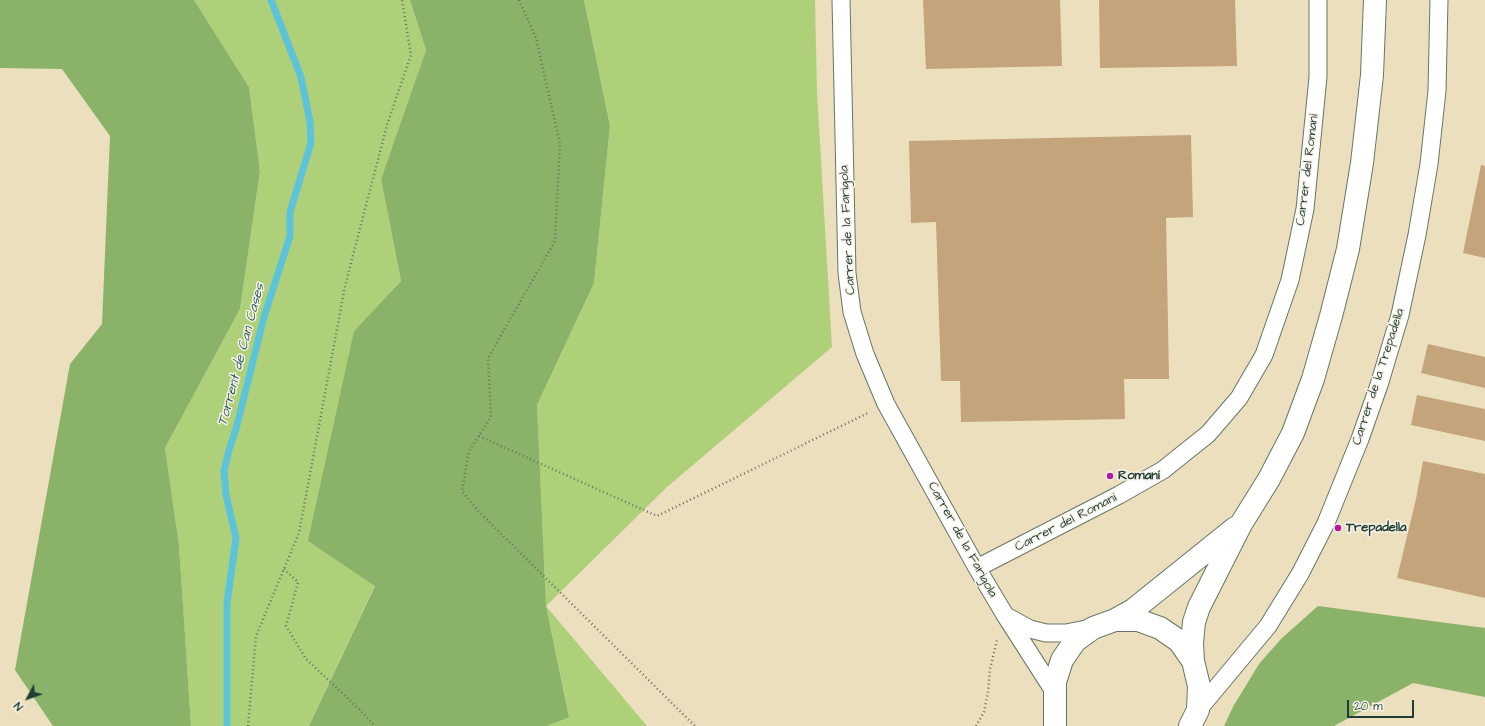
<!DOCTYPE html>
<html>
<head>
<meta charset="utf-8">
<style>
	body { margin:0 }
	#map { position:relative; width:1485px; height:726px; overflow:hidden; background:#ecdfbe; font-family:"Architects Daughter",sans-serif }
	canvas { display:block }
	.north { position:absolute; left:8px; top:678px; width:40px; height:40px; -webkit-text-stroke:3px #f7f3e8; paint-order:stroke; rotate:229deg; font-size:11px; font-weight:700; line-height:16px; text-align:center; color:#1f3d34 }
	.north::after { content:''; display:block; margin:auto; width:14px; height:18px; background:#1f3d34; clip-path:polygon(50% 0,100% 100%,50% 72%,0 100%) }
	.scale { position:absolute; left:1347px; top:700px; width:67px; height:18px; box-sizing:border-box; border:2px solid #1f3d34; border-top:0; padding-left:5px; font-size:12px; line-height:14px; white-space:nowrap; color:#1f3d34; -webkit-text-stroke:3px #f7f3e8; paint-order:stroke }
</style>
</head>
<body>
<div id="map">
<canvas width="1485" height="726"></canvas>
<div class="north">N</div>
<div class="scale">20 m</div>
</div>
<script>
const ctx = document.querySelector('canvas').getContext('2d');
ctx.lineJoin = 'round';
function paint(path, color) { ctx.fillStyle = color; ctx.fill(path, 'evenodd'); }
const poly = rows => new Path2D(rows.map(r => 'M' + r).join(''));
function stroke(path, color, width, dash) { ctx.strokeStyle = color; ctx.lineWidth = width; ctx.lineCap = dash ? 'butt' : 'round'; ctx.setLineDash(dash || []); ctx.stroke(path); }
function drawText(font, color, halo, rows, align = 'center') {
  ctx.font = font + ' "Architects Daughter",sans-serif'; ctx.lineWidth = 3; ctx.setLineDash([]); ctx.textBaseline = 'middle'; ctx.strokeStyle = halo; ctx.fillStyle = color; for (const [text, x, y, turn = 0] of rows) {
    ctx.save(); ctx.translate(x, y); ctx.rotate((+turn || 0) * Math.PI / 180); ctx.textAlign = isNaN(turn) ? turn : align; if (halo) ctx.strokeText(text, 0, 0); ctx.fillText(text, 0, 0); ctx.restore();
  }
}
const green = poly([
	[194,0,410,0,426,50,381,179,401,281,354,331,375,585,309,726,191,726,179,545,165,448,240,309,260,171,249,87],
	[584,0,815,0,817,92,832,347,667,487,546,606,647,726,547,726,569,716,546,606,537,405,594,283,610,126]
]);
const forest = poly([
	[0,0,194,0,249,87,260,171,240,309,165,448,179,545,191,726,53,726,15,670,70,364,102,324,110,136,62,69,0,68],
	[410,0,584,0,610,126,594,283,537,405,546,606,569,717,547,726,309,726,375,586,308,541,354,331,401,281,381,179,426,50],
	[1318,606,1485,628,1485,697,1413,683,1334,726,1224,726,1234,705,1259,664,1281,639]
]);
const stream = poly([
	[227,726,227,603,236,538,226,495,224,471,229,450,236,429,264,317,290,236,290,212,311,143,310,122,301,77,271,0]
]);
const building = poly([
	[923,0,1060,0,1062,66,926,69],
	[1099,0,1235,0,1237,66,1100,68],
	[1191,135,1193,217,1166,218,1169,379,1124,379,1125,419,961,422,960,381,941,381,936,222,911,223,909,141],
	[1481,165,1485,166,1485,258,1463,253],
	[1428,344,1485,357,1485,388,1421,373],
	[1417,395,1485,409,1485,441,1411,425],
	[1423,461,1485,474,1485,598,1397,578,1416,499]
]);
const path = poly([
	[519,0,536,38,560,144,555,241,488,358,491,417,469,451,462,491,478,511,695,726],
	[479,436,657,516,868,413],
	[284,569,298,582,286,626,306,659,358,708,375,726],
	[248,726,256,636,299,533,345,286,387,125,411,55,402,0],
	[976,726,984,712,988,692,990,669,997,640]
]);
const minor = poly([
	[841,0,847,273,852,312,865,354,886,404,977,568,1005,615,1055,693],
	[977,568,1119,495,1163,470,1208,434,1239,398,1264,355,1290,280,1305,209,1318,77,1318,0],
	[1008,617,1030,629,1046,633,1066,633,1091,628],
	[1198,710,1268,626,1300,574,1326,523,1360,439,1379,385,1400,315,1417,235,1429,164,1437,91,1439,0]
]);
const tertiary = poly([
	[1115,620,1138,620,1160,628,1179,641,1193,661],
	[1055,726,1055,682,1062,660,1075,641,1093,628,1115,620,1133,610,1235,528],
	[1190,726,1198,710,1199,686,1193,661,1192,643,1194,622,1199,607,1241,524,1269,479,1293,433,1313,379,1331,316,1348,249,1362,163,1372,75,1375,0]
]);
const markers = [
	[1110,476,4,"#b5179e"],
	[1338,528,4,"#b5179e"]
];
const streetNames = [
	["Carrer del Romaní",1308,170,-83],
	["Carrer de la Farigola",848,230,-93],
	["Carrer de la Trepadella",1379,377,-72],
	["Carrer del Romaní",1066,523,-27],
	["Carrer de la Farigola",962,540,61]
];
const poiNames = [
	["Romaní",1118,476],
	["Trepadella",1346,528]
];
const waterNames = [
	["Torrent de Can Cases",242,355,-75]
];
paint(green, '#aed078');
paint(forest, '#8ab268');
stroke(stream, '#5cc3da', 7);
paint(building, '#c4a47b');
stroke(minor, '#677664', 19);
stroke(tertiary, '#677664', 24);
stroke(path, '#677664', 2.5, [1, 3]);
stroke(minor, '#fff', 17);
stroke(tertiary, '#fff', 22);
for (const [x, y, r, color] of markers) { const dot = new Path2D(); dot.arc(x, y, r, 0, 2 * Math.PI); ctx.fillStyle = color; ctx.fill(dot); stroke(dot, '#f7f3e8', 1.5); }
drawText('13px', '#1f3d34', '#f7f3e8', streetNames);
drawText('bold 13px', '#1f3d34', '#f7f3e8', poiNames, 'left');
drawText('italic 14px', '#2e5e5e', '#f7f3e8', waterNames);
</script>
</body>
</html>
